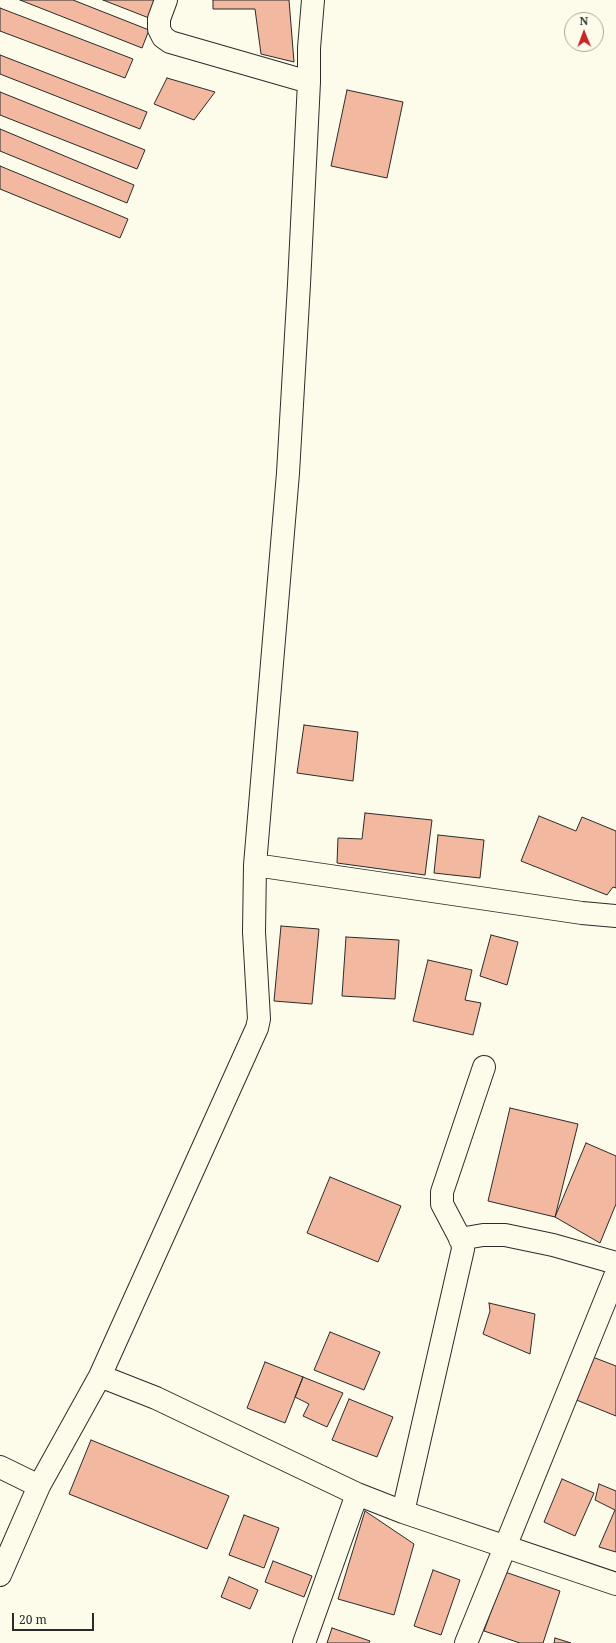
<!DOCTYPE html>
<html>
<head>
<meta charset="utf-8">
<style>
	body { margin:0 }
	#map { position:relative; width:616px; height:1643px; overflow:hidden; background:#fdfbea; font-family:"Noto Serif",serif }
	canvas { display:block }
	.north { position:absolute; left:564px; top:12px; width:40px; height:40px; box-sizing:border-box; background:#fdfbea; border:1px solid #a9a89e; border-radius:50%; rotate:359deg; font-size:11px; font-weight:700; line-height:16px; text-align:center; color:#2b2b2b }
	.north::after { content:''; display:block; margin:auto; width:14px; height:18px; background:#c62828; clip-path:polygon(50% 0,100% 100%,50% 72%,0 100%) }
	.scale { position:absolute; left:12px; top:1613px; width:82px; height:18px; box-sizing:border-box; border:2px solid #2b2b2b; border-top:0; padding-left:5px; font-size:12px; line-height:14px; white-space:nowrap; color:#2b2b2b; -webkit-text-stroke:3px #fdfbea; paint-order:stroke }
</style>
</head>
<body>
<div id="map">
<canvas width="616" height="1643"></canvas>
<div class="north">N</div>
<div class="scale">20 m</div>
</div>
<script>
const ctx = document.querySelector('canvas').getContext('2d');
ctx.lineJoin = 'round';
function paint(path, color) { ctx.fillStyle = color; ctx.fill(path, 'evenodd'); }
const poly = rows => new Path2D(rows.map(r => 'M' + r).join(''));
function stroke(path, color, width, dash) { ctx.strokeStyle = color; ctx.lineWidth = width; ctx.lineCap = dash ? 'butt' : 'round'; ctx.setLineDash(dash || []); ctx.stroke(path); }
const building = poly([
	[20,0,73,0,149,30,142,48,20,0],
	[103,0,156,0,149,18,103,0],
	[213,0,289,0,294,62,261,54,255,9,213,9,213,0],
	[0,8,133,59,125,78,0,31,0,8],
	[0,55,147,112,140,129,0,74,0,55],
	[167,78,215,92,194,120,154,104,167,78],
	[347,90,403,102,387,178,331,166,347,90],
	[0,92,145,150,137,169,0,115,0,92],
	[0,129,134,185,127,203,0,151,0,129],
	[0,166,128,219,120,238,0,189,0,166],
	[304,725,358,732,353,781,297,773,304,725],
	[365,813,432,820,425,875,337,863,338,838,362,839,365,813],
	[539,816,576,831,582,817,616,831,616,888,613,887,607,895,521,861,539,816],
	[438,835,484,840,480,878,434,873,438,835],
	[281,926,319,929,312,1004,274,1001,281,926],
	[491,935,518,942,507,985,480,976,491,935],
	[346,937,399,940,395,999,342,996,346,937],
	[428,960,472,970,465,1000,481,1003,473,1035,413,1021,428,960],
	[510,1108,578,1124,555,1217,488,1201,510,1108],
	[586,1143,616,1156,616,1204,600,1243,555,1217,586,1143],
	[330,1177,401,1206,378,1262,307,1233,330,1177],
	[489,1303,535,1314,530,1354,483,1334,490,1311,489,1303],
	[330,1332,380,1352,364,1390,314,1370,330,1332],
	[590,1356,616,1366,616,1416,574,1399,590,1356],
	[265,1362,303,1377,285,1423,247,1408,265,1362],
	[303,1377,343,1393,327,1427,303,1416,309,1404,295,1397,303,1377],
	[349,1399,393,1417,377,1457,332,1440,349,1399],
	[91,1440,229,1496,207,1549,69,1494,91,1440],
	[562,1479,594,1493,575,1536,544,1522,562,1479],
	[599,1484,616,1491,616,1552,599,1547,615,1510,595,1500,599,1484],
	[365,1511,414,1544,394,1615,338,1599,365,1511],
	[244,1515,279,1528,264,1568,229,1555,244,1515],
	[273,1561,312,1576,304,1597,265,1582,273,1561],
	[433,1570,460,1580,441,1635,414,1626,433,1570],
	[505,1572,560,1591,543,1643,520,1643,484,1631,505,1572],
	[229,1577,258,1590,250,1609,221,1597,229,1577],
	[332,1628,370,1641,369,1643,327,1643,332,1628],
	[555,1638,571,1643,554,1643,555,1638]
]);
const minor = poly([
	[166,0,159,19,159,29,163,37,170,42,309,82],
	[313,0,309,48,309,82,299,284,288,473,255,865,254,932,259,1019,257,1028,100,1376,156,1398,357,1494,403,1512,616,1584],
	[255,865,582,913,616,916],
	[460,1239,483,1235,505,1235,553,1245,616,1263],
	[0,1467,39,1486],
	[403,1512,463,1249,462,1242,442,1204,442,1192,484,1067],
	[0,1575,39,1486,100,1376],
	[304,1643,357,1494],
	[466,1643,616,1274]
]);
paint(building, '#f2b8a0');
stroke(building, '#2b2b2b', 1);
stroke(minor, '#2b2b2b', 24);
stroke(minor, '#fdfbea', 22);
</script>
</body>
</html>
